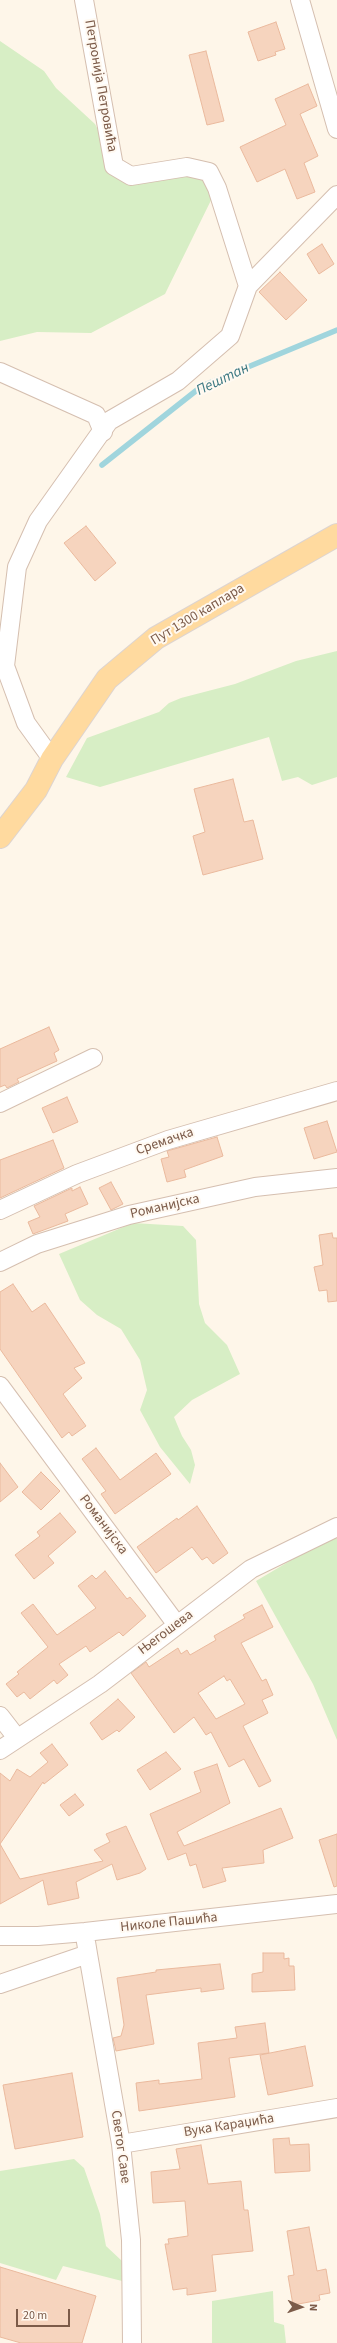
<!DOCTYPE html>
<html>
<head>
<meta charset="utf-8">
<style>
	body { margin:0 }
	#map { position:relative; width:337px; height:2343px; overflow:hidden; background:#fef6e9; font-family:"Source Sans 3",sans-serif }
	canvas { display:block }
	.north { position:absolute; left:281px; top:2287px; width:40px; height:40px; -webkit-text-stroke:3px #fff9f1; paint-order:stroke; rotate:92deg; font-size:11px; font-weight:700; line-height:16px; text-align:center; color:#7c5b49 }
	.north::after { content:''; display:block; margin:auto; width:14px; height:18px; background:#7c5b49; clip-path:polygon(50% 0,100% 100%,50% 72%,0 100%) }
	.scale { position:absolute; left:16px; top:2309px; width:54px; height:18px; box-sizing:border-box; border:2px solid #7c5b49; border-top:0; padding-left:5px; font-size:12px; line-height:14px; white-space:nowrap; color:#7c5b49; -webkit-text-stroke:3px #fff9f1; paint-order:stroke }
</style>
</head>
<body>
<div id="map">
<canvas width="337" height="2343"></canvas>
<div class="north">N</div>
<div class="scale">20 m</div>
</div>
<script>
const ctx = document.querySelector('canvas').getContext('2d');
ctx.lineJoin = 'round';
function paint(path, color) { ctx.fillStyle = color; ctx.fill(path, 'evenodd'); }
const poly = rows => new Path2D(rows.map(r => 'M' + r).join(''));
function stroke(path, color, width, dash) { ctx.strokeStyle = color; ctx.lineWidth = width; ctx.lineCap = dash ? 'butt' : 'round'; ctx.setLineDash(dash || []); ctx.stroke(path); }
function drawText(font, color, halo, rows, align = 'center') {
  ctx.font = font + ' "Source Sans 3",sans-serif'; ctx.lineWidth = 4; ctx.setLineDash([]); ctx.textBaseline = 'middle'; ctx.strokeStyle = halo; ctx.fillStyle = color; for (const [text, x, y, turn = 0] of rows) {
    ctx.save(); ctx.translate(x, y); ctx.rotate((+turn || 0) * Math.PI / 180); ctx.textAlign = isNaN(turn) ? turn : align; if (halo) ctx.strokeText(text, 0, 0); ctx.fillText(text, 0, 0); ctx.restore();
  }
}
const green = poly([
	[0,41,44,71,56,88,95,124,121,174,194,166,217,188,165,294,91,333,37,332,0,341],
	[337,651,337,777,312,785,298,777,282,781,269,737,100,787,66,777,87,738,159,712,169,703,181,698,235,684,296,661],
	[133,1223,183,1226,196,1240,199,1304,205,1323,227,1345,240,1374,192,1400,174,1417,182,1436,191,1450,195,1465,190,1484,160,1447,140,1410,147,1390,140,1360,121,1329,97,1315,80,1300,59,1254],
	[337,1538,337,1740,313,1684,256,1581,315,1546],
	[74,2159,84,2168,100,2214,106,2246,122,2261,123,2277,122,2281,63,2266,56,2280,0,2263,0,2171],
	[273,2291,274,2322,284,2325,286,2343,212,2343,212,2301]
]);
const stream = poly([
	[102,465,202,386,337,330]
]);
const building = poly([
	[276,22,285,49,275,52,276,55,258,61,248,32,276,22],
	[206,51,224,121,207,125,189,55,206,51],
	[308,84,317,106,300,114,318,156,304,163,315,192,297,199,285,169,257,182,240,147,286,125,275,99,308,84],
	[322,244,334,264,319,274,307,254,322,244],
	[280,272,307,300,286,320,259,292,280,272],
	[86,526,116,563,95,581,64,543,86,526],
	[233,779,244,822,253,820,263,859,203,875,193,836,205,832,194,789,233,779],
	[49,1027,59,1050,54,1053,57,1061,17,1079,19,1082,7,1088,5,1085,0,1087,0,1049,49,1027],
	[67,1097,78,1122,53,1133,42,1108,67,1097],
	[327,1121,337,1152,314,1159,304,1128,327,1121],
	[217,1137,223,1156,184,1170,186,1177,167,1182,161,1159,169,1157,167,1151,217,1137],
	[53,1140,64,1168,0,1198,0,1160,53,1140],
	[111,1182,123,1204,111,1210,99,1188,111,1182],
	[80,1187,88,1204,65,1214,68,1221,33,1234,28,1222,40,1217,34,1206,72,1188,72,1191,80,1187],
	[332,1233,333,1238,337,1238,337,1301,328,1302,327,1290,319,1291,314,1267,323,1265,319,1235,332,1233],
	[13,1284,32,1312,45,1303,85,1363,74,1368,82,1378,63,1394,86,1426,72,1436,69,1432,62,1438,0,1349,0,1292,13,1284],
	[96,1448,120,1480,156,1453,171,1474,115,1514,101,1494,106,1491,82,1459,96,1448],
	[0,1463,18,1487,0,1502,0,1463],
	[41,1472,60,1491,41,1510,22,1492,41,1472],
	[197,1506,228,1553,213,1564,207,1557,202,1560,192,1547,156,1573,137,1547,177,1518,178,1520,197,1506],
	[60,1513,76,1532,48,1556,54,1563,34,1579,15,1555,40,1536,37,1532,60,1513],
	[105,1571,127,1599,130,1597,146,1616,123,1636,119,1632,90,1652,86,1646,59,1664,68,1675,57,1684,54,1680,30,1699,24,1692,17,1697,6,1684,19,1674,17,1672,48,1647,21,1613,33,1604,57,1635,96,1608,78,1586,92,1575,96,1579,105,1571],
	[262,1605,273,1627,241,1643,262,1681,266,1679,273,1695,262,1700,268,1713,243,1726,271,1781,259,1787,244,1759,229,1767,211,1732,206,1735,194,1717,174,1733,131,1673,146,1662,149,1667,178,1648,181,1654,187,1650,190,1655,216,1640,214,1636,245,1618,243,1615,262,1605],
	[224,1676,227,1681,230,1679,245,1704,216,1719,198,1693,224,1676],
	[118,1699,135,1717,119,1732,117,1730,102,1740,90,1723,118,1699],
	[52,1744,68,1765,44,1784,43,1782,0,1844,20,1879,103,1861,94,1850,110,1842,106,1834,126,1826,146,1869,140,1873,117,1880,112,1864,76,1882,79,1898,48,1905,43,1880,0,1904,0,1773,10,1781,17,1769,30,1777,48,1762,40,1753,52,1744],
	[166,1752,181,1769,150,1790,137,1770,166,1752],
	[217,1764,230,1803,177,1832,184,1846,281,1808,293,1838,263,1850,264,1863,222,1868,226,1881,203,1888,196,1864,190,1866,186,1853,168,1860,150,1814,201,1792,194,1772,217,1764],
	[75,1794,84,1805,69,1816,60,1805,75,1794],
	[337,1834,337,1886,334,1887,319,1840,337,1834],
	[263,1953,284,1953,284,1959,289,1958,289,1966,294,1966,295,1990,252,1992,252,1974,263,1972,263,1953],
	[220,1964,224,1989,201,1992,201,1988,146,1995,154,2044,116,2051,113,2038,121,2036,124,2025,117,1978,156,1972,156,1970,220,1964],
	[265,2023,269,2053,229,2058,235,2097,139,2111,136,2083,159,2080,159,2084,202,2079,198,2043,237,2038,235,2027,265,2023],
	[305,2046,313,2086,268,2095,260,2055,305,2046],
	[72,2073,83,2137,15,2149,3,2085,72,2073],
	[289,2138,290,2145,309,2144,310,2171,275,2173,273,2139,289,2138],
	[201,2145,208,2184,241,2181,244,2210,248,2210,253,2251,212,2255,216,2291,187,2295,187,2288,173,2290,165,2244,169,2244,168,2239,188,2236,185,2201,153,2203,151,2172,180,2169,176,2149,201,2145],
	[309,2227,317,2271,326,2269,330,2293,319,2295,320,2300,293,2305,288,2276,294,2275,287,2231,309,2227],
	[0,2267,96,2296,82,2343,21,2343,0,2337,0,2267]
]);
const minor = poly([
	[300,0,337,129],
	[248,286,337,195],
	[0,372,96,415,103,432],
	[52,759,26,723,5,666,17,567,38,521,109,421,178,381,230,336,248,286,217,188,209,172,187,167,131,176,114,166,84,0],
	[0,1103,93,1058],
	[0,1210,77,1174,168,1140,337,1091],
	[0,1262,37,1244,129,1215,255,1187,337,1178],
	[0,1386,177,1625],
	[0,1716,17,1738],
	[0,1750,100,1684,251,1569,337,1527],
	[0,1936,38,1936,85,1932,337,1904],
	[88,1954,121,2144,131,2240,132,2343],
	[0,1984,88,1954,86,1942],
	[121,2144,337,2108]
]);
const primary = poly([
	[0,837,36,790,52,759,107,679,156,638,337,535]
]);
const streetNames = [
	["Петронија Петровића",100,86,80],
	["Пут 1300 каплара",198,615,-31],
	["Сремачка",165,1142,-19],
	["Романијска",165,1207,-13],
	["Романијска",103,1525,53],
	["Његошева",166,1633,-37],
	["Николе Пашића",169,1923,-6],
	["Вука Караџића",229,2126,-9],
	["Светог Саве",120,2147,82]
];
const waterNames = [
	["Пештан",223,380,-26]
];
paint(green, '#d7eec5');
stroke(stream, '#a0d5dd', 5.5);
paint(building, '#f6d4be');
stroke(building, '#eab99d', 1);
stroke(minor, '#d5bfb0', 20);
stroke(primary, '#ddd4d0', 24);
stroke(minor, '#fff', 18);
stroke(primary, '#ffda9f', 22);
drawText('14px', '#7c5b49', '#fff9f1', streetNames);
drawText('italic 15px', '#3b7882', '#fff9f1', waterNames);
</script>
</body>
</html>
